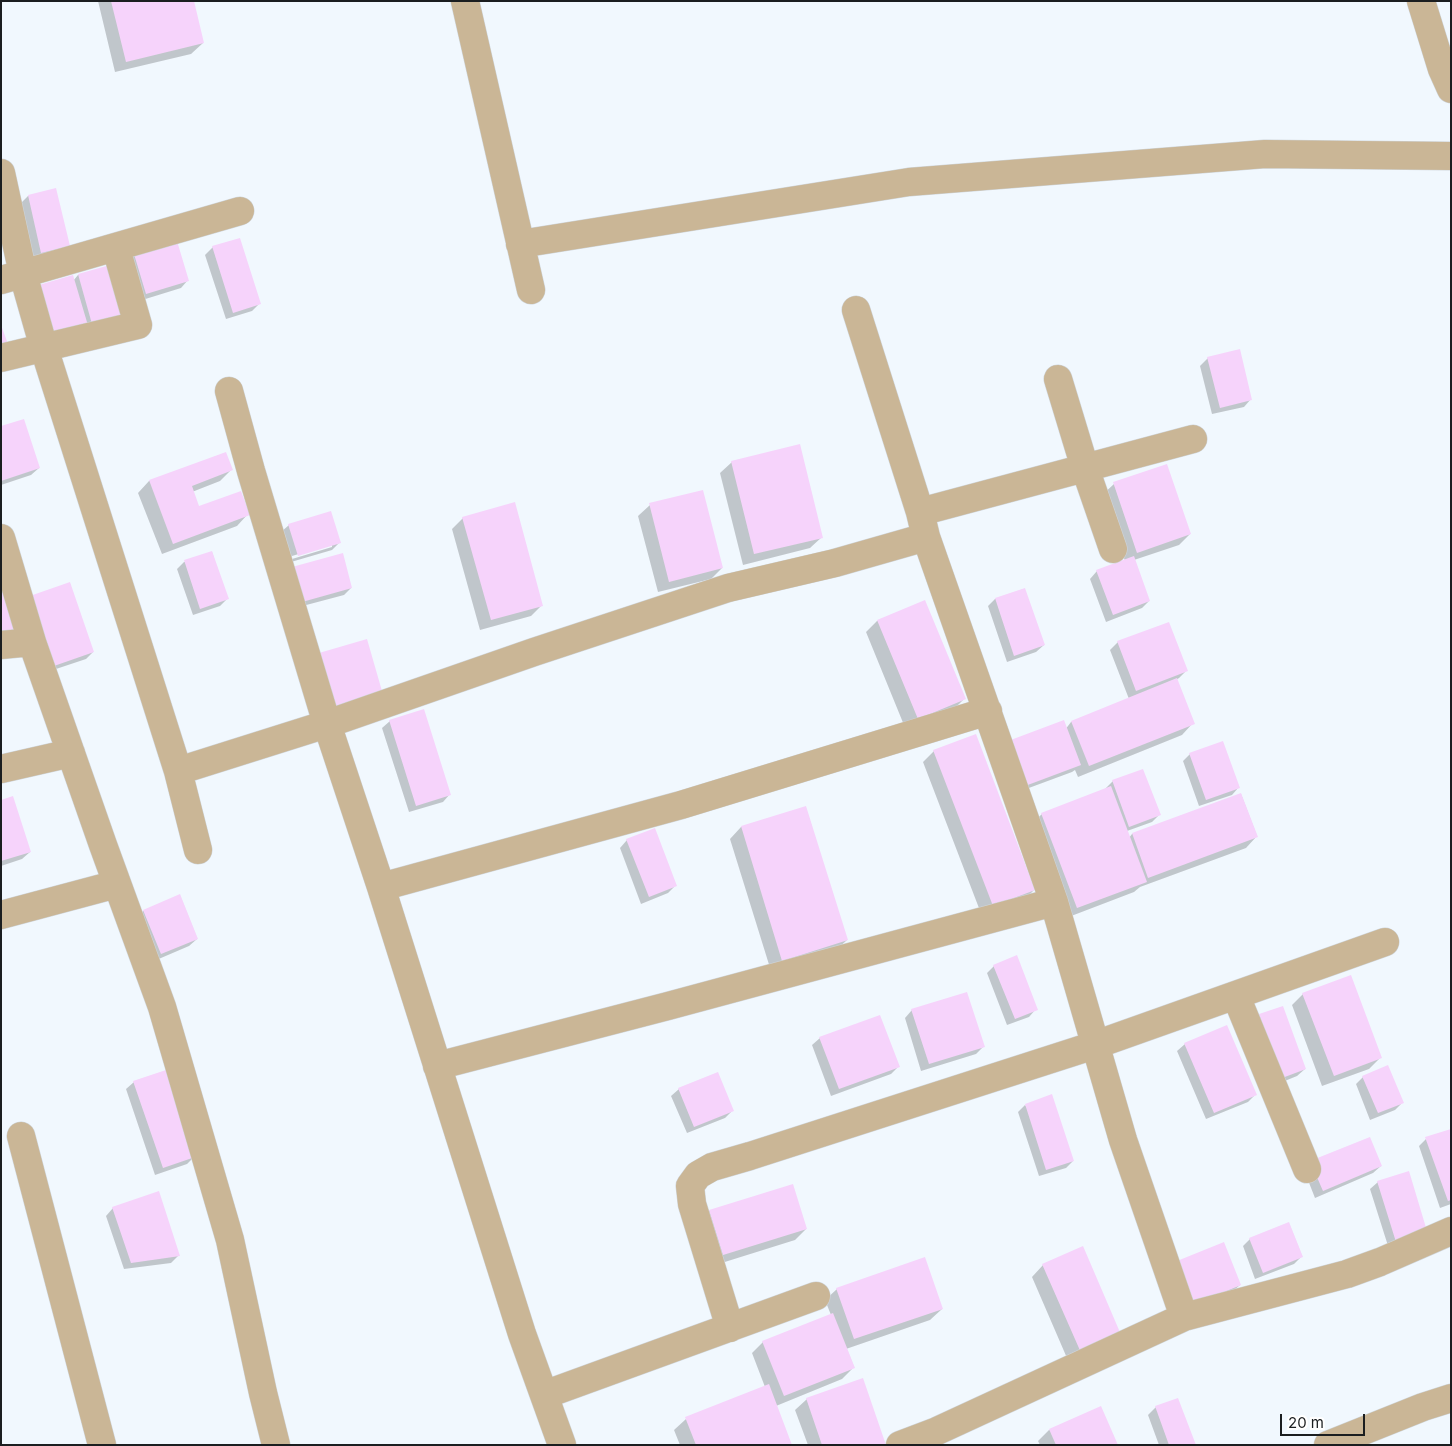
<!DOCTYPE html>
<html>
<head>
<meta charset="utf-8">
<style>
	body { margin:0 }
	#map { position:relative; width:1452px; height:1446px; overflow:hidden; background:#f1f8fe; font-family:Inter,sans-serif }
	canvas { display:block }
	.frame { position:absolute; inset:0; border:2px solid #1b1e20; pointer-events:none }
	.scale { position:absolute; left:1280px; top:1414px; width:85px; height:22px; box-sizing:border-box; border:2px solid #1b1e20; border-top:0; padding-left:6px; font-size:15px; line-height:18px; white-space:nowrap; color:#1b1e20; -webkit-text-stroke:4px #fff; paint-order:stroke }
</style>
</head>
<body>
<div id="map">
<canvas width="1452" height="1446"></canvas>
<div class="frame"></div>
<div class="scale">20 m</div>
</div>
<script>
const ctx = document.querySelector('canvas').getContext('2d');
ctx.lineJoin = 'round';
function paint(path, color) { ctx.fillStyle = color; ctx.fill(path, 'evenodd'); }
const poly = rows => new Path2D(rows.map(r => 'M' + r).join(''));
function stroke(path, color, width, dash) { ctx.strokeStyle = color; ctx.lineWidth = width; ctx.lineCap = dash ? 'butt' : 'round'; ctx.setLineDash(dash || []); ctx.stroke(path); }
const shadow = poly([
	[98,1,192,1,203,43,191,54,115,72],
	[55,190,68,246,34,259,21,203,28,196],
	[213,247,259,304,252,311,226,319,205,255],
	[134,255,188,280,181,288,139,301,127,263],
	[116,264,130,312,87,330,73,281,78,275],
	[1208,358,1251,399,1244,407,1212,414,1200,366],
	[1,428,39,468,31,475,1,485],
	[225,453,231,470,220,481,192,492,198,508,248,514,237,526,162,554,138,493,149,481],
	[732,462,822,537,810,548,743,565,720,473],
	[1166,466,1190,534,1179,545,1134,560,1149,601,1142,608,1106,622,1090,579,1097,571,1125,561,1102,495,1114,484],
	[650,505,722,568,711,579,658,592,638,516],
	[463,518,542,605,531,616,480,630,452,529],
	[289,525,339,543,332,550,291,562,281,532],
	[332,544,332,547,292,559,292,556],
	[212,552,227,599,220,606,193,615,177,569,184,562],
	[285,575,351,588,344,595,295,608],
	[70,584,93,652,86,659,44,673],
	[1024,589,1044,645,1036,652,1007,662,988,606,995,599],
	[924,602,964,699,953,710,906,730,866,632,877,621],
	[1118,642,1186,671,1179,678,1176,680,1193,723,1182,735,1078,777,1075,770,1072,772,1018,792,1071,722,1129,699,1110,650],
	[390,721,450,794,443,802,409,812,382,728],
	[934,751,1034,890,1023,901,982,916,923,762],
	[1190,754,1239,787,1232,795,1199,806,1183,761],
	[1113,781,1159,815,1152,822,1127,831,1129,838,1132,834,1241,794,1257,836,1246,848,1140,887,1134,892,1066,918,1030,825,1042,814,1105,789],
	[1,801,30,852,22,859,1,866],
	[806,808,847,940,835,951,771,971,730,839,741,827],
	[627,840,675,886,668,893,641,904,620,848],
	[179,896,197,939,189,946,154,961,136,918,143,911],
	[994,966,1036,1009,1029,1017,1007,1025,987,973],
	[1303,994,1380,1058,1369,1069,1322,1086,1292,1005],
	[912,1010,983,1047,976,1054,921,1071,905,1018],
	[1260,1015,1305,1069,1297,1076,1275,1085,1252,1023],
	[820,1038,898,1067,891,1074,831,1096,812,1045],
	[1185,1044,1256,1094,1248,1102,1206,1119,1177,1051],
	[1363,1077,1402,1103,1395,1110,1370,1120,1356,1084],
	[134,1082,194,1157,187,1164,155,1175,126,1089],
	[679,1089,732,1111,725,1118,687,1133,671,1096],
	[1025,1105,1073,1161,1066,1168,1039,1176,1018,1112],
	[1451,1130,1451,1204,1440,1208,1419,1146,1426,1139],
	[1381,1166,1373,1173,1315,1198,1304,1170],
	[1378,1182,1425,1231,1389,1249,1370,1189],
	[792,1185,806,1229,795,1240,712,1266,698,1222,709,1211],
	[113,1208,179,1255,171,1263,124,1269,106,1216],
	[1250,1239,1301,1257,1294,1264,1255,1279,1243,1246],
	[1178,1262,1240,1285,1232,1292,1187,1310],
	[1043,1265,1121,1337,1070,1365,1032,1277],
	[837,1289,942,1309,930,1320,846,1349,853,1368,842,1379,776,1406,791,1445,680,1445,674,1430,686,1419,765,1387,752,1353,763,1342,831,1315,825,1300],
	[807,1399,885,1445,808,1445,795,1410],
	[1156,1407,1194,1445,1159,1445,1148,1415],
	[1049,1430,1116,1445,1040,1445,1038,1441]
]);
const building = poly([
	[111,1,194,1,204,43,126,62],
	[56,188,70,246,41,253,28,195],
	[240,238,261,304,233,313,212,246],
	[177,241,189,281,146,294,134,254],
	[117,263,131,312,92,324,78,274],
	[73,275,89,329,48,341,32,287],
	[1,325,11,352,1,355],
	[1240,349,1252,400,1220,408,1207,357],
	[24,419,40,468,1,481,1,426],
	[800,444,823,538,754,554,731,461],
	[226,452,233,470,192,486,199,506,241,491,250,515,173,544,149,480],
	[1167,464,1191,534,1137,553,1113,482],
	[703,490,723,568,669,582,649,503],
	[515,502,543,606,491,620,462,517],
	[331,511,341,543,298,556,288,524],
	[212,551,229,599,200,609,184,560],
	[343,553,352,588,302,602,292,567],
	[1134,556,1150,601,1113,615,1096,570],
	[1,571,20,634,1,639],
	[70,582,94,652,51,667,27,597],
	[1025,588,1045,645,1014,656,995,598],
	[925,600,966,699,918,719,877,620],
	[1169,622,1188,671,1136,691,1117,641],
	[367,639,384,698,337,712,319,653],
	[1177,678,1195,724,1089,766,1071,721],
	[424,709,451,795,416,806,389,720],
	[1064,720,1081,765,1025,786,1008,741],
	[976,734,1035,890,993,906,933,750],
	[1223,741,1240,788,1206,800,1189,753],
	[1143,769,1161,815,1129,827,1112,780],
	[1111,786,1147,882,1077,908,1041,813],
	[1241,793,1258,837,1148,878,1132,833],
	[13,796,31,852,1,861,1,800],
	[806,806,848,940,782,961,741,826],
	[655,828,677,886,649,897,626,839],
	[180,894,198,939,161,954,143,910],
	[1017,955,1038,1010,1015,1019,993,965],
	[1351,975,1382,1058,1334,1076,1302,993],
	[967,992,985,1047,929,1064,911,1009],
	[1283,1006,1306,1069,1282,1078,1259,1014],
	[880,1015,900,1067,839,1089,819,1037],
	[1227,1025,1257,1095,1214,1113,1184,1043],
	[1388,1065,1404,1103,1378,1113,1362,1076],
	[166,1070,195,1157,163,1168,133,1081],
	[718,1072,734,1111,694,1127,678,1088],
	[1052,1094,1074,1161,1046,1170,1025,1104],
	[1451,1129,1451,1200,1448,1201,1425,1137],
	[1370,1137,1382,1166,1323,1191,1310,1161],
	[1409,1171,1427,1231,1396,1242,1377,1181],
	[793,1184,807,1229,723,1255,709,1210],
	[159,1191,180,1256,131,1263,112,1207],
	[1289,1222,1303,1257,1263,1273,1249,1238],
	[1224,1242,1241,1285,1195,1304,1177,1261],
	[1083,1246,1122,1337,1082,1355,1042,1264],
	[925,1257,943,1309,854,1339,836,1288],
	[833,1313,855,1368,784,1396,762,1341],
	[863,1378,886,1445,822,1445,806,1398],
	[769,1384,792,1445,696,1445,685,1417],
	[1178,1398,1196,1445,1169,1445,1155,1406],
	[1101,1406,1118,1445,1056,1445,1049,1429]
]);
const street = poly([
	[465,1,531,290],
	[1421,1,1442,69,1451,89],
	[1,173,23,274,44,348,178,771,198,850],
	[520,244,909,182,1265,154,1451,156],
	[1,280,240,211],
	[856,310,920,512,926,537,1054,902,1123,1140,1184,1317],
	[1,358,138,325,116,248],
	[1058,379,1085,468,1113,549],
	[229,391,251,471,327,724,381,887,522,1334,562,1445],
	[920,512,1193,439],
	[1,538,32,642,103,845,162,1007,230,1240,263,1393,276,1445],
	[1,645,32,642],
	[1,769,71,753],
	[178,771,327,724,534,652,728,588,835,563,926,537],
	[381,887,681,805,988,711],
	[1,915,117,884],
	[1236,996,1307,1169],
	[437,1066,668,1006,1054,902],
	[21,1136,102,1445],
	[730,1328,692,1204,690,1186,698,1175,712,1167,750,1156,1095,1045,1385,942],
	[544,1395,816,1296],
	[900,1445,937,1431,1184,1317,1347,1274,1380,1262,1451,1231],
	[1328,1445,1423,1407,1451,1398]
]);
paint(shadow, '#0003');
paint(building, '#f6d3fb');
stroke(street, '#cfd5da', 29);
stroke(street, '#cab696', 28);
</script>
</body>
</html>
